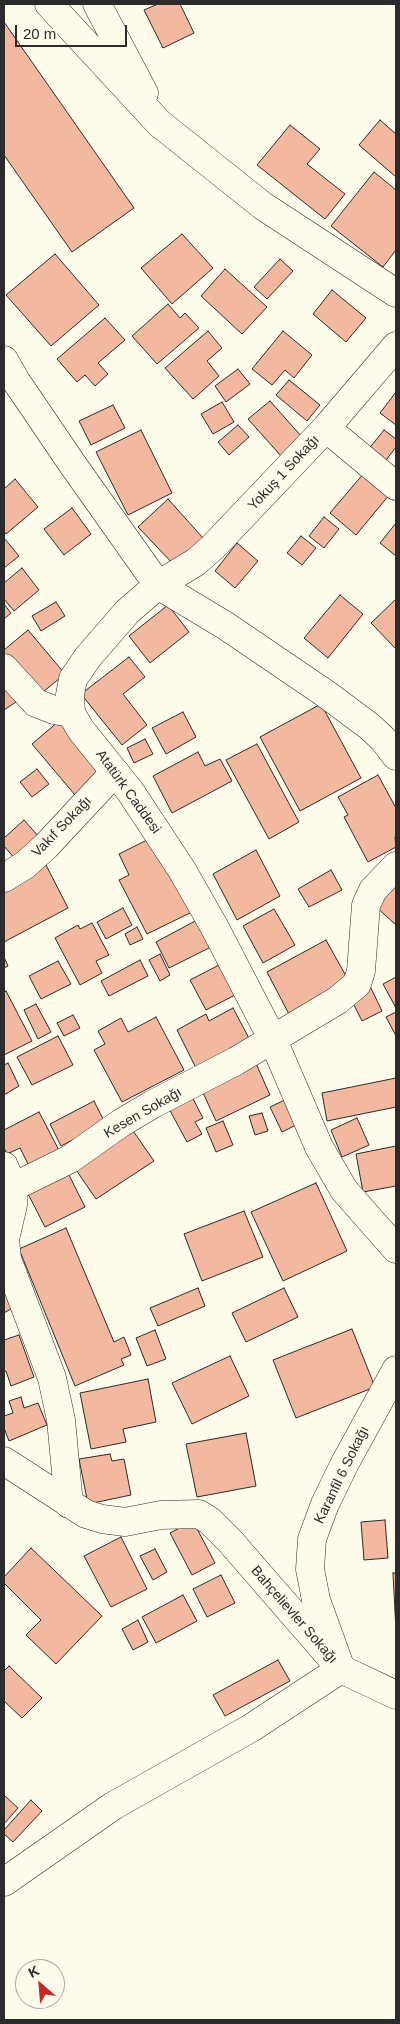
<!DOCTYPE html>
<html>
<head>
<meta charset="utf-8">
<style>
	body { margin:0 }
	#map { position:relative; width:400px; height:2024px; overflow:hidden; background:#fdfbea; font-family:Helvetica,sans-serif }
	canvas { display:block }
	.frame { position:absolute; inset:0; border:5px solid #2b2b2b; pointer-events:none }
	.north { position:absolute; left:15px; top:1959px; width:50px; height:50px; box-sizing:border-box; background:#fdfbea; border:1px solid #a9a89e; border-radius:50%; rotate:333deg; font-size:14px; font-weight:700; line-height:20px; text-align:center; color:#2b2b2b }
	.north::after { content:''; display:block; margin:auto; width:18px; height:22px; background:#c62828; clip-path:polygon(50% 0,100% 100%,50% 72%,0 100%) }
	.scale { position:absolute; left:15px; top:25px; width:112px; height:22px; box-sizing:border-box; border:2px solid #2b2b2b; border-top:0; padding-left:6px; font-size:15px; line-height:18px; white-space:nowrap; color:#2b2b2b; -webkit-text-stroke:4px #fdfbea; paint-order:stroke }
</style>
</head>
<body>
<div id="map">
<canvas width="400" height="2024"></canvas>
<div class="frame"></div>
<div class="north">K</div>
<div class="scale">20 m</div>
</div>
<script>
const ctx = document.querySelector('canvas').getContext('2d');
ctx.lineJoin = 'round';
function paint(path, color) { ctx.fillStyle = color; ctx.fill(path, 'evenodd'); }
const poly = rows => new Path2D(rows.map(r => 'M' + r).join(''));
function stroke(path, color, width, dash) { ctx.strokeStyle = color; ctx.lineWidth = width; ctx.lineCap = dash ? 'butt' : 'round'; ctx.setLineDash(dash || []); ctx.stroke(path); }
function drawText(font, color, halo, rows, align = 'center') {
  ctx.font = font + ' Helvetica,sans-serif'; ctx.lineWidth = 4; ctx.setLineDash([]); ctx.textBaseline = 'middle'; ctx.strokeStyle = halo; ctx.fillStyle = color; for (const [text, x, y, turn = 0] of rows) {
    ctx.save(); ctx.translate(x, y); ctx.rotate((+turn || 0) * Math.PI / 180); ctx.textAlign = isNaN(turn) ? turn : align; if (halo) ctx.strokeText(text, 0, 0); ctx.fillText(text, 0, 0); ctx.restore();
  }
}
const building = poly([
	[158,4,180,4,194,33,163,48,144,10,158,4],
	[4,22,134,208,72,252,4,155,4,22],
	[380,120,396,134,396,177,359,145,380,120],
	[290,125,320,149,307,164,345,194,325,219,257,165,290,125],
	[374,172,396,190,396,250,383,267,331,226,374,172],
	[182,234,213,268,172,304,141,268,182,234],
	[55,254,99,305,51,346,6,295,55,254],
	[280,259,293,271,267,299,254,287,280,259],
	[225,269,267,307,242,334,201,296,225,269],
	[332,290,366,318,346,342,313,314,332,290],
	[168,304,180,318,185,313,199,328,157,364,132,336,168,304],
	[105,318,125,340,98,363,108,374,95,386,85,375,77,382,57,359,105,318],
	[208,331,222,348,207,361,219,376,193,399,165,368,208,331],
	[283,331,312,355,294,378,285,370,272,385,252,369,283,331],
	[238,369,250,384,226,402,215,386,238,369],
	[289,380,320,405,307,421,276,395,289,380],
	[396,392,396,425,380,413,396,392],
	[270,401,302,437,281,456,248,419,270,401],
	[222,402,234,422,213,434,201,414,222,402],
	[113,405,125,428,91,445,79,421,113,405],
	[238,425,249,437,229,455,218,442,238,425],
	[141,430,172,493,128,515,96,452,141,430],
	[384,430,396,439,396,447,383,464,367,451,384,430],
	[364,473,390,494,356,535,330,513,364,473],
	[15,479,38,507,6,534,4,531,4,489,15,479],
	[168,499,203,538,174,565,138,527,168,499],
	[72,508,91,534,64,555,44,529,72,508],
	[324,517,339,529,324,548,309,536,324,517],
	[396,523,396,556,380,543,396,523],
	[301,536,316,548,302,565,287,553,301,536],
	[4,538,19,556,4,568,4,538],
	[237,543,258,561,235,588,215,571,237,543],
	[22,568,39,590,14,611,4,599,4,583,22,568],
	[340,595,363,614,328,658,304,638,340,595],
	[396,599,396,649,371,623,396,599],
	[56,602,65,616,41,631,32,616,56,602],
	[4,604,11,613,4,619,4,604],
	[168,605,189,632,150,663,129,636,168,605],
	[28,630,65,674,38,696,4,655,4,650,28,630],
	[129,657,145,677,123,694,147,725,122,745,81,694,129,657],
	[4,684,16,702,4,710,4,684],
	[321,704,361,778,300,811,260,737,321,704],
	[183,712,196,737,166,754,152,728,183,712],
	[59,721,102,772,75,795,32,744,59,721],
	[145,739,153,754,134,763,127,748,145,739],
	[257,744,299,822,269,839,226,760,257,744],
	[198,752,205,766,220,759,232,781,172,813,153,776,198,752],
	[37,769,49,784,32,797,20,782,37,769],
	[378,775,396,808,396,836,395,837,396,847,368,862,344,817,348,815,338,797,378,775],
	[24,820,40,838,15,859,4,846,4,838,24,820],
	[155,836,194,911,147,934,119,880,129,875,119,854,155,836],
	[256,850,280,896,237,920,213,874,256,850],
	[46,865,68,908,4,942,4,887,46,865],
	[331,870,342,890,309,907,298,889,331,870],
	[396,882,396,925,374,905,396,882],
	[123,908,132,925,106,939,97,922,123,908],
	[274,909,295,945,263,963,243,926,274,909],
	[197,920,211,947,169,968,156,942,197,920],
	[92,923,109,955,96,961,102,973,80,985,55,938,78,925,80,929,92,923],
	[137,927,143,939,130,945,125,934,137,927],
	[326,940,351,985,291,1018,267,972,326,940],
	[160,954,170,975,160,981,149,960,160,954],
	[4,957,8,966,4,968,4,957],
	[140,960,148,976,109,996,101,981,140,960],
	[58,961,71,984,41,999,29,976,58,961],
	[223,963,239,993,206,1010,190,980,223,963],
	[396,977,396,1008,383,984,396,977],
	[369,984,382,1011,362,1021,349,995,369,984],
	[6,991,32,1041,4,1055,4,993,6,991],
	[36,1004,51,1032,38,1039,24,1010,36,1004],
	[233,1008,252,1044,198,1072,177,1030,206,1014,209,1021,233,1008],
	[396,1012,396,1036,386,1017,396,1012],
	[73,1015,80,1028,64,1036,57,1023,73,1015],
	[156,1017,184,1070,122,1102,94,1050,105,1044,98,1031,121,1018,128,1032,156,1017],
	[58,1036,73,1065,32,1085,17,1057,58,1036],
	[254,1059,270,1095,216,1121,199,1084,254,1059],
	[8,1063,19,1086,4,1095,4,1065,8,1063],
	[396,1078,396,1107,327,1121,322,1093,396,1078],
	[190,1093,203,1118,195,1122,202,1134,187,1142,167,1105,190,1093],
	[287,1099,298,1124,282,1132,270,1107,287,1099],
	[94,1101,105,1123,61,1146,50,1124,94,1101],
	[39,1112,62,1156,32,1172,20,1148,7,1154,4,1148,4,1130,39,1112],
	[262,1113,268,1131,255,1135,249,1116,262,1113],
	[357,1118,369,1145,342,1157,331,1130,357,1118],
	[223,1121,233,1145,216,1152,206,1128,223,1121],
	[129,1125,154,1161,96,1199,72,1164,129,1125],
	[396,1146,396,1186,363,1192,356,1154,396,1146],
	[65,1167,85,1207,45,1227,25,1188,65,1167],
	[316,1183,347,1251,283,1281,251,1212,316,1183],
	[244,1211,263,1257,202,1281,184,1234,244,1211],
	[66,1228,114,1342,124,1337,131,1355,121,1359,124,1365,75,1386,19,1249,66,1228],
	[4,1287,14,1307,4,1313,4,1287],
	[198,1288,205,1306,158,1326,150,1308,198,1288],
	[284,1288,298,1317,246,1342,232,1313,284,1288],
	[352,1329,375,1387,296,1418,273,1360,352,1329],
	[155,1330,166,1359,147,1366,136,1338,155,1330],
	[19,1335,34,1377,11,1386,6,1371,4,1372,4,1340,19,1335],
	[230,1356,249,1396,192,1424,172,1383,230,1356],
	[148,1379,156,1422,123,1429,126,1442,91,1449,80,1393,148,1379],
	[21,1397,24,1408,38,1403,47,1425,9,1441,4,1428,4,1416,13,1413,9,1401,21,1397],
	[246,1433,256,1486,197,1497,186,1444,246,1433],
	[110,1454,112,1461,124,1459,131,1495,88,1504,79,1459,110,1454],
	[385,1520,388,1558,364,1560,361,1522,385,1520],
	[193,1521,215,1563,192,1575,170,1533,193,1521],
	[121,1537,147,1589,111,1607,84,1556,121,1537],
	[31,1548,102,1616,56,1664,26,1635,41,1620,4,1583,4,1577,31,1548],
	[155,1549,167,1572,153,1580,140,1556,155,1549],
	[393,1573,396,1573,396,1631,393,1573],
	[221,1575,235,1603,207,1617,193,1589,221,1575],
	[183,1595,197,1621,156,1643,142,1617,183,1595],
	[138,1620,148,1642,133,1650,122,1629,138,1620],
	[278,1660,290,1681,225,1716,213,1695,278,1660],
	[9,1666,42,1698,22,1718,4,1701,4,1671,9,1666],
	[4,1795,18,1808,4,1824,4,1795],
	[31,1800,42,1811,13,1842,4,1834,4,1830,31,1800]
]);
const minor = poly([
	[49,4,159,123],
	[97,4,144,93],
	[396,346,326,428,213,547,196,562,158,585,226,626,326,694,369,726,383,739,396,756],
	[326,428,396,486],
	[4,668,36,703,54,710,71,713],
	[4,878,25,865,46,846,115,772],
	[4,1166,13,1187,13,1205,5,1239,7,1259,52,1378,61,1420,69,1504],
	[13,1187,70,1159,121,1123,153,1104,236,1061,338,1000,357,984,361,971,366,905,373,890,396,866],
	[4,1461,86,1514,102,1519,125,1522,161,1515,199,1514,210,1521,230,1541,341,1669,251,1728,113,1806,4,1882]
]);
const tertiary = poly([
	[159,123,263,206,396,293],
	[4,360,16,381,73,465,158,585,127,612,88,657,73,679,70,695,71,713,81,730,130,791,182,870,215,928,273,1040,319,1147,344,1190,396,1249],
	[396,1370,345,1463,325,1504,312,1539,310,1569,316,1600,341,1669,396,1695]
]);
const streetNames = [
	["Yokuş 1 Sokağı",284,473,-47],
	["Atatürk Caddesi",128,792,54],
	["Vakıf Sokağı",62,827,-46],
	["Kesen Sokağı",143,1113,-30],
	["Karanfil 6 Sokağı",342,1475,-64],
	["Bahçelievler Sokağı",294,1615,49]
];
paint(building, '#f2b8a0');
stroke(building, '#2b2b2b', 1);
stroke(minor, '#2b2b2b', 29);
stroke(tertiary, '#2b2b2b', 29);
stroke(minor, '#fdfbea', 28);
stroke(tertiary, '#fdfbea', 28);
drawText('14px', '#2b2b2b', '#fdfbea', streetNames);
</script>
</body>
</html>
